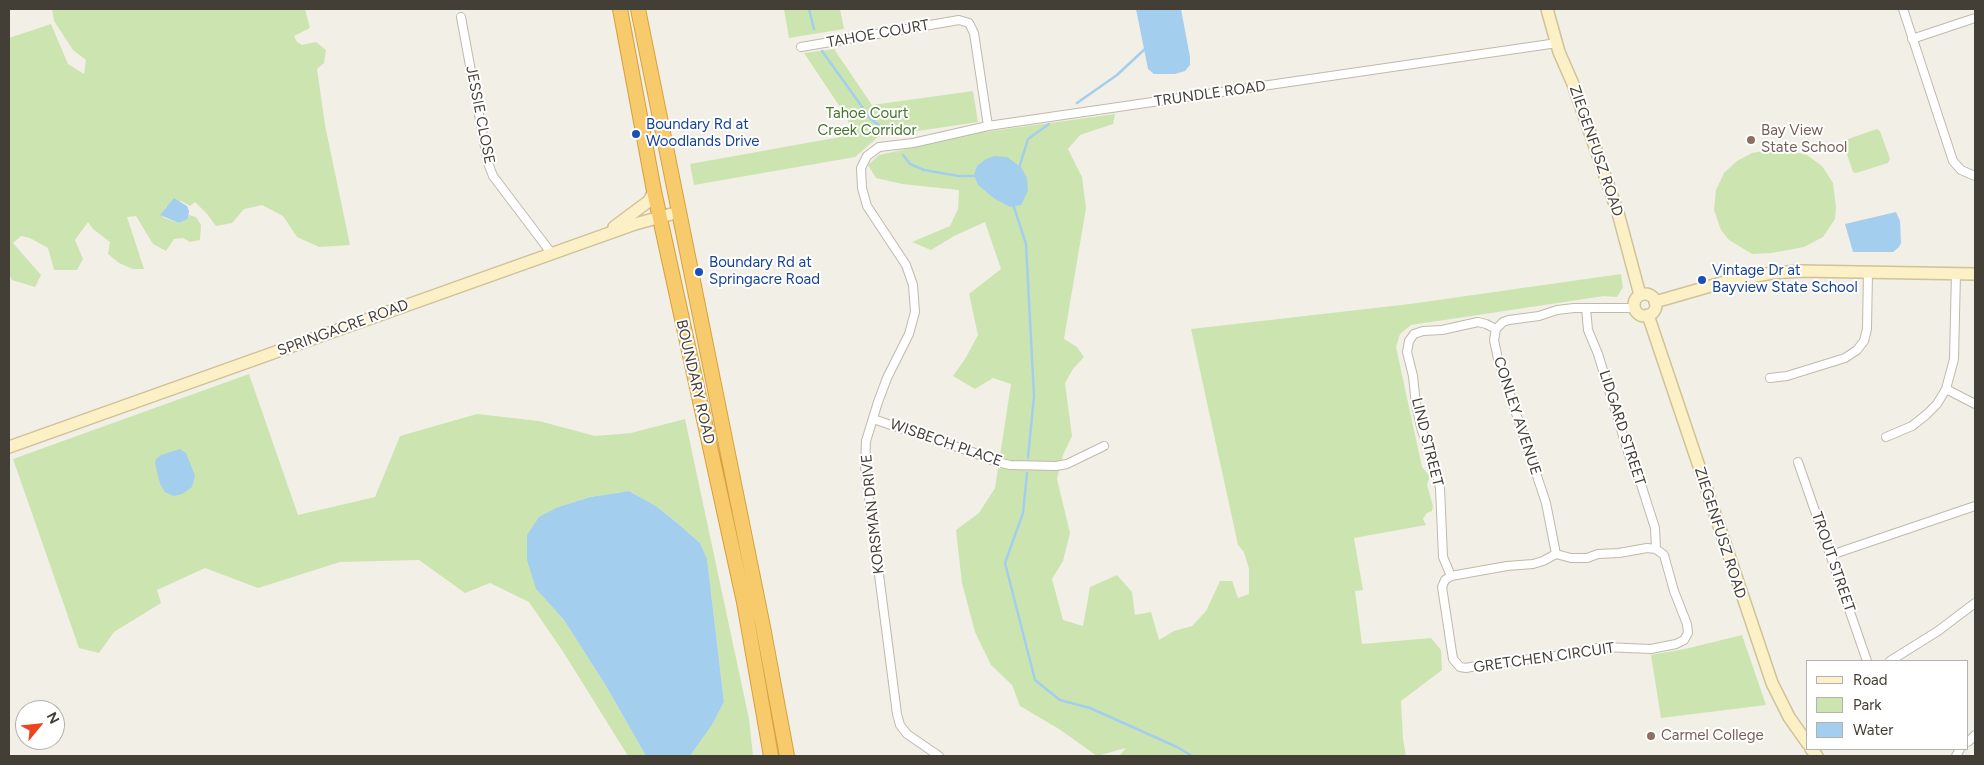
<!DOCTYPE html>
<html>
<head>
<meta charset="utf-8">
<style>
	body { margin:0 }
	#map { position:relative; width:1984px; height:765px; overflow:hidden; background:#f2efe6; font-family:Figtree,sans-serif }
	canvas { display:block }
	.frame { position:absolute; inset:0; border:10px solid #443f36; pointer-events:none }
	.legend { position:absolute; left:1806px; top:660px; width:162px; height:90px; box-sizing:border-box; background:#fff; border:1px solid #b4b2af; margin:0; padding:6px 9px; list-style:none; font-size:15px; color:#443f36 }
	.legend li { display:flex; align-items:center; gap:10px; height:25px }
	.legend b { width:25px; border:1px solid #b4b2af }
	.north { position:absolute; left:15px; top:700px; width:50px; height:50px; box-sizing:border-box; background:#fff; border:1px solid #b4b2af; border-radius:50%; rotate:62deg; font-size:14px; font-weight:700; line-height:20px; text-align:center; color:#443f36 }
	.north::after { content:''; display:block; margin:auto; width:18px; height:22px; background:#f0421f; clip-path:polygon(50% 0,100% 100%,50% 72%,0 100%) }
</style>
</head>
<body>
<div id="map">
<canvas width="1984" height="765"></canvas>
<div class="frame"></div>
<ul class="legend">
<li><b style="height:6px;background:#fcf0c6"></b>Road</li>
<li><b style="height:14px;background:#cce5b0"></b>Park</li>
<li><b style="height:14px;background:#a4ceed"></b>Water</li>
</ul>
<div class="north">N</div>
</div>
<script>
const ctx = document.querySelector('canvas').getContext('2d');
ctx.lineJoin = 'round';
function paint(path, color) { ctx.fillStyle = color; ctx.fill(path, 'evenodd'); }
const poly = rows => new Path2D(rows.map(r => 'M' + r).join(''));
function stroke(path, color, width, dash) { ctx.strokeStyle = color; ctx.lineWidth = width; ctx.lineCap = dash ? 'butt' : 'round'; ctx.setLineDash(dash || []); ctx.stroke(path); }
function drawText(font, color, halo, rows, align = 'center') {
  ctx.font = font + ' Figtree,sans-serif'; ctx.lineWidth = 4; ctx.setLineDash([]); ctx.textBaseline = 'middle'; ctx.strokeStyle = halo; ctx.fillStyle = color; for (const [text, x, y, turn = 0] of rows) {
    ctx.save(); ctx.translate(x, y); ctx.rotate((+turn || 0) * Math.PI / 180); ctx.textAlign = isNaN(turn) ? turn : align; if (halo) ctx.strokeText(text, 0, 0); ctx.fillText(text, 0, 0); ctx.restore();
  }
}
const green = poly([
	[52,9,305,9,310,28,294,36,297,42,302,45,316,42,326,50,324,63,317,69,325,125,350,245,319,247,297,237,283,216,262,205,244,209,232,223,216,226,207,214,195,202,190,206,181,201,166,207,164,212,161,214,164,218,179,223,188,219,189,215,196,217,201,225,200,240,190,242,183,238,174,239,166,251,153,244,136,216,127,217,144,269,133,269,119,263,108,254,110,242,93,229,88,222,75,240,83,259,77,270,54,270,48,248,30,238,21,236,13,243,41,275,35,287,12,280,9,274,9,38,51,24,68,64,84,74,86,60,73,50,54,21],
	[784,9,840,9,844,29,789,38],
	[834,49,872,105,973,91,978,122,878,137,855,157,694,185,690,164,851,135,848,119,804,53],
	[1115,114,1113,124,1080,135,1068,149,1082,177,1086,208,1064,339,1077,347,1084,357,1073,369,1065,383,1072,436,1063,455,1057,479,1070,533,1063,561,1052,579,1063,620,1083,626,1090,587,1117,575,1132,592,1135,615,1151,612,1159,640,1174,631,1192,626,1206,611,1220,581,1232,581,1238,598,1249,594,1249,569,1244,552,1238,545,1191,329,1410,304,1621,274,1623,287,1617,297,1604,296,1411,325,1400,334,1396,347,1422,467,1430,476,1427,485,1433,506,1432,511,1427,513,1423,519,1426,525,1354,538,1363,590,1355,591,1362,644,1431,638,1441,650,1442,670,1401,701,1403,739,1406,756,1119,756,1126,748,1097,756,1059,729,1020,706,1012,685,991,665,975,632,962,583,956,530,979,513,995,488,1011,384,993,378,975,389,953,376,965,359,978,335,969,294,1001,269,985,222,954,236,931,250,912,242,950,226,958,209,959,190,902,184,876,178,868,165,879,155,977,133],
	[1877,129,1880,131,1890,159,1888,163,1856,173,1853,172,1843,143,1845,140],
	[1779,148,1807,155,1822,166,1833,183,1836,207,1835,219,1823,237,1804,247,1772,253,1752,254,1729,240,1721,230,1714,210,1716,190,1724,173,1737,161,1752,153],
	[249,374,298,515,375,497,400,436,477,414,539,421,595,436,631,433,685,419,749,719,753,756,690,756,712,725,724,702,707,560,700,543,682,527,656,506,629,491,590,497,558,507,536,589,564,620,606,686,646,756,628,756,564,653,529,602,490,583,465,593,419,560,340,562,258,588,205,568,157,590,161,603,114,632,99,653,79,648,13,459],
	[161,455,192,487,160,484],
	[1742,635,1766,705,1661,718,1651,655,1685,649]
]);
const water = poly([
	[1136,9,1181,9,1190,57,1190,65,1185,71,1175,74,1154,74,1148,69],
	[995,156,1007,157,1021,167,1027,178,1028,191,1021,205,1010,207,995,199,978,185,974,175,977,166,986,159],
	[174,198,187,206,189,211,188,219,179,223,160,215],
	[1896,212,1900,221,1901,243,1899,247,1893,252,1853,252,1845,224],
	[180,449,186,453,195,476,192,487,182,494,174,496,165,492,160,484,155,463,156,459,161,455],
	[629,491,656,506,682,527,700,543,707,559,724,702,712,725,690,756,646,756,606,686,564,620,536,589,527,560,527,535,539,517,558,507,590,497]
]);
const stream = poly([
	[809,9,814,29],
	[822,51,870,118,882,128],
	[1077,103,1117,75,1145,49],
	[903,155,910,164,924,170,959,176,977,176],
	[1019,168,1028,139,1049,124],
	[1013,204,1026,244,1034,396,1028,458],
	[1027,473,1023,513,1005,563,1035,680,1060,700,1090,708,1177,747,1192,756]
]);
const street = poly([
	[1903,9,1953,161,1961,170,1975,176],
	[461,17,488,163,493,176,552,254],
	[1912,39,1975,18],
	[801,47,959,20,969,23,974,33,988,126],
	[1586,308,1588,330,1598,354,1629,455,1639,478,1655,528,1656,549],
	[1770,378,1787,376,1845,358,1857,350,1864,341,1867,329,1868,271],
	[1946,389,1975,404],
	[873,419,972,452,997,462,1010,465,1056,466,1067,464,1104,446],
	[1886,437,1912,426,1926,415,1937,404,1946,389,1954,359,1956,273],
	[1798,462,1867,661],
	[1647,548,1656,549,1664,555,1674,591,1687,624,1688,633,1684,640,1676,644,1651,649,1603,647,1550,657,1486,664,1466,668,1460,667,1453,659,1442,587,1445,580,1451,576,1507,566,1533,564,1543,561,1556,554,1571,558,1587,558,1598,554,1619,553,1647,548],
	[1556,554,1546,503,1498,359,1494,340,1496,329,1503,322,1509,320,1539,316,1557,310,1574,308,1635,308],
	[1831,555,1975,506],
	[1451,576,1443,557,1440,488,1434,462,1422,431,1416,405,1413,376,1407,352,1409,341,1414,334,1423,331,1442,330,1478,322,1486,324,1496,329],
	[1890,661,1938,631,1975,603],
	[1968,742,1975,735],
	[939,756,907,734,900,725,897,714,865,466,866,441,878,402,887,378,909,334,915,312,913,285,906,265,867,206,862,188,861,168,867,156,879,147,913,143,988,126,1557,43],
	[1956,756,1960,749]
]);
const secondary = poly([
	[1547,9,1559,52,1573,84,1618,213,1640,295],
	[614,227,649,201,654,191],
	'1634 305a11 11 0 1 1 22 0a11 11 0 1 1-22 0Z',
	[1655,302,1728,281,1772,273,1801,271,1975,274],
	[1648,315,1772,683,1789,717,1808,744],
	[9,447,635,224,679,212],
	[1811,749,1817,756]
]);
const highway = poly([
	[620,9,654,191,744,602,771,756],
	[638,9,763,627,787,756]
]);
const markers = [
	[636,134,5,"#1a4fb4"],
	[1751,140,5,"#8d6e63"],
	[699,272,5,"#1a4fb4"],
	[1702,280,5,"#1a4fb4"],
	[1651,736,5,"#8d6e63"]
];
const streetNames = [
	["TAHOE COURT",878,34,-10],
	["TRUNDLE ROAD",1210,94,-8],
	["JESSIE CLOSE",480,115,79],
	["ZIEGENFUSZ ROAD",1596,151,71],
	["SPRINGACRE ROAD",343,328,-20],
	["BOUNDARY ROAD",695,382,77],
	["CONLEY AVENUE",1517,416,72],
	["LIDGARD STREET",1622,428,72],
	["LIND STREET",1427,442,76],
	["WISBECH PLACE",946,443,19],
	["KORSMAN DRIVE",873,514,-96],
	["ZIEGENFUSZ ROAD",1720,533,72],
	["TROUT STREET",1833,562,71],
	["GRETCHEN CIRCUIT",1544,658,-8]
];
const parkNames = [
	["Tahoe Court",867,114],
	["Creek Corridor",867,131]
];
const transitNames = [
	["Boundary Rd at",646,125],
	["Woodlands Drive",646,142],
	["Boundary Rd at",709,263],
	["Springacre Road",709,280],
	["Vintage Dr at",1712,271],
	["Bayview State School",1712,288]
];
const educationNames = [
	["Bay View",1761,131],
	["State School",1761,148],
	["Carmel College",1661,736]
];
paint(green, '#cce5b0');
paint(water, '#a4ceed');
stroke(stream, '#a4ceed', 2.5);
stroke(street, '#c0b9ac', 10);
stroke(secondary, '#d0c298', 14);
stroke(highway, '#d6a03c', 16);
stroke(street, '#fff', 8);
stroke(secondary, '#fcf0c6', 11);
stroke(highway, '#f7cb6c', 14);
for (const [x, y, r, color] of markers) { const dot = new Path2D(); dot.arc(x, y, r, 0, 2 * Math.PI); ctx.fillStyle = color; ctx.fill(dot); stroke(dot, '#fff', 2); }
drawText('15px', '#443f36', '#fff', streetNames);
drawText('15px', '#46732c', '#fff', parkNames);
drawText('15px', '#164399', '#fff', transitNames, 'left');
drawText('15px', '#785e54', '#fff', educationNames, 'left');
</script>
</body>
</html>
